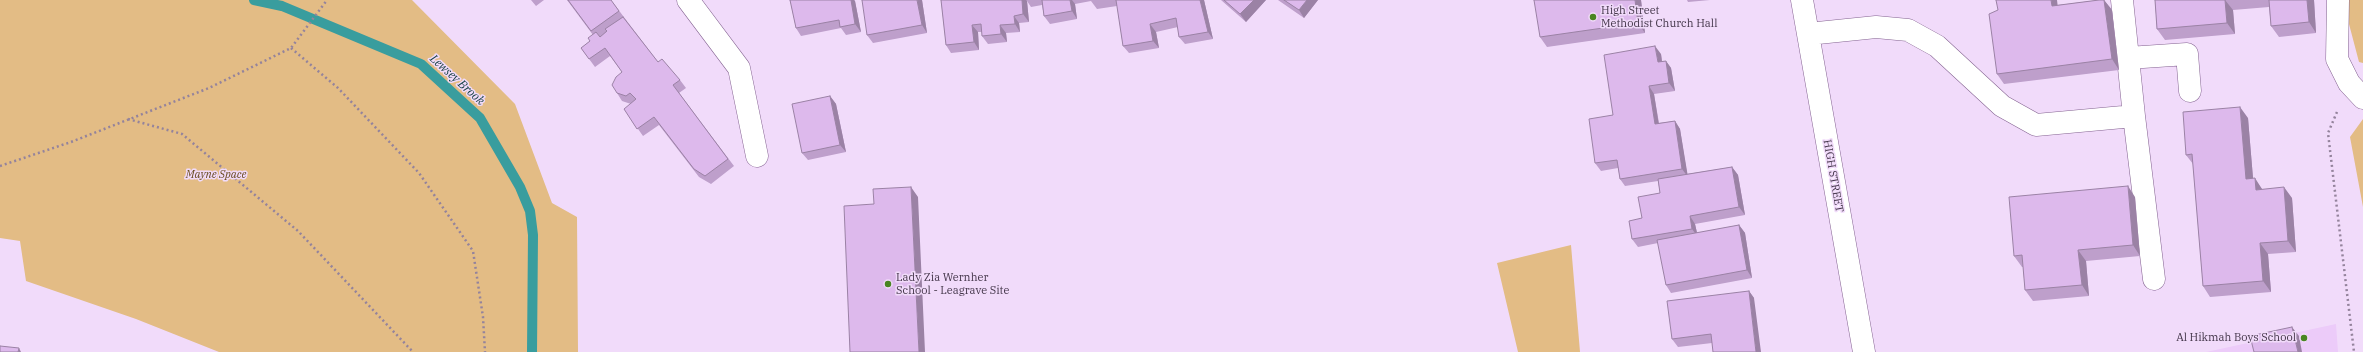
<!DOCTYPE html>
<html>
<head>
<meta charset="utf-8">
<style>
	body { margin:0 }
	canvas { display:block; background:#f1dbfa }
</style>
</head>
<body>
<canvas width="2363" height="352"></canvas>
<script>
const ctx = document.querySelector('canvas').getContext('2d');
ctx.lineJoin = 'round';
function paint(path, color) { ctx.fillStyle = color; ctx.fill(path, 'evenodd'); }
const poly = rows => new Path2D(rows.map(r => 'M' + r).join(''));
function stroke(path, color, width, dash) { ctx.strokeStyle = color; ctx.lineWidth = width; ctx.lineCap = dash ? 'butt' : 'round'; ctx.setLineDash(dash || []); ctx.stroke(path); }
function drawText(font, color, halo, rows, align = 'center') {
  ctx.font = font + ' "IBM Plex Serif",serif'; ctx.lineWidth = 3; ctx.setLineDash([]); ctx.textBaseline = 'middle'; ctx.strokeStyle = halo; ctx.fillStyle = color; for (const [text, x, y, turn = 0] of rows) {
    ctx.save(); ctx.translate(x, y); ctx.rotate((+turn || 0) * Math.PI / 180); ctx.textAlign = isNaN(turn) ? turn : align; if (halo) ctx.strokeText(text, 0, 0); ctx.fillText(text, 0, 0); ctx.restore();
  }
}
const built = poly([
	[2336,324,2338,352,2206,352]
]);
const green = poly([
	[0,0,412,0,515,104,552,203,577,217,578,352,219,352,136,319,26,281,20,241,0,238],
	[2348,0,2363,0,2363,63,2359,62,2349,24],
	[2363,119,2363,207,2350,137],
	[1571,245,1580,352,1518,352,1497,263]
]);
const stream = poly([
	[254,0,282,6,421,64,480,118,520,187,530,211,533,235,532,352]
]);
const path = poly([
	[291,48,338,88,419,173,473,251,483,317,485,352],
	[2337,112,2328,133,2354,352],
	[128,119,182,134,298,231,413,352],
	[0,166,71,142,209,88,291,48,327,0]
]);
const minor = poly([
	[688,0,739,68,757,156],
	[1802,0,1864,352],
	[2122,0,2134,116],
	[2338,0,2337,59,2349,83,2363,98],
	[1808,34,1876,27,1908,30,1937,46,2002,106,2036,125,2134,116,2154,279],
	[2128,58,2187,54,2190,91]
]);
const wall = poly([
	[531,0,544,0,536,6],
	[567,0,611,0,658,62,680,80,686,88,679,93,734,166,711,184,699,177,659,125,643,136,624,109,631,104,622,101,617,93,622,72,610,56,595,67,581,48,590,41,593,35],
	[790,0,854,0,855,1,861,32,846,35,841,28,801,36,796,28],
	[922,0,927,33,873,43,867,35],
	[941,0,1204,0,1213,39,1185,44,1179,37,1178,27,1156,32,1159,48,1129,53,1123,46,1117,6,1097,9,1091,1,1075,4,1077,19,1050,24,1044,16,1042,5,1031,7,1027,1,1029,22,1019,23,1020,32,1006,33,1007,42,988,44,982,36,982,32,978,32,979,50,951,53,946,45],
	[1221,0,1266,0,1246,22],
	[1278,0,1318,0,1304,18],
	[1641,0,1645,33,1547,47,1540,37],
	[1687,0,1710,0,1688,2],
	[2099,0,2104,0,2112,10,2119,70,2004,84,1997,74,2058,5],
	[2155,0,2314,0,2316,33,2279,37,2271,26,2269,7,2233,10,2235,34,2165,40,2157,29],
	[1661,54,1662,61,1666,61,1671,68,1675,91,1654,94,1659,123,1675,121,1680,129,1687,174,1732,167,1738,175,1745,215,1695,224,1697,233,1739,225,1745,233,1752,278,1671,293,1666,285,1658,243,1638,247,1632,239,1642,218,1660,193,1658,181,1625,186,1620,179,1618,168,1601,171,1595,163,1613,115],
	[830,96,836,104,846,152,808,160,802,153],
	[2248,118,2253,178,2262,189,2292,198,2296,252,2268,254,2271,292,2210,297,2203,286,2193,164,2186,155],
	[2135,197,2140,256,2086,261,2089,296,2033,301,2025,290,2023,267,2022,267,2014,256],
	[1749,291,1754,298,1712,343,1678,347,1672,339]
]);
const shadedWall = poly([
	[851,0,854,0,855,1,861,32,855,24],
	[917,0,922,0,927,33,922,25],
	[1022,0,1026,0,1027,1,1029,22,1023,14],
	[1070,0,1072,0,1075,4,1077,19,1072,11],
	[1200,0,1204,0,1213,39,1208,32],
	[1254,0,1266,0,1246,22,1240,14],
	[1307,0,1318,0,1304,18,1299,10],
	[1635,0,1641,0,1645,33,1638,23],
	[2051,0,2057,0,2059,17,2052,6],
	[2104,0,2112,10,2119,70,2112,59],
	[2225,0,2233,10,2235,34,2227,23],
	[2307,0,2314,0,2316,33,2309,22],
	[1014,16,1019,23,1020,32,1015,24],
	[1150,24,1156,32,1159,48,1153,41],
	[972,25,978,32,979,50,974,42],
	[1000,25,1006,33,1007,42,1001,34],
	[1655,46,1661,54,1663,70,1658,62],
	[1666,61,1671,68,1675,91,1669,83],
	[1649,86,1654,94,1660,132,1655,124],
	[830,96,836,104,846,152,840,145],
	[2240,107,2248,118,2254,190,2246,179],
	[1675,121,1680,129,1688,177,1682,169],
	[1732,167,1738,175,1745,215,1739,207],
	[2255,178,2262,189,2256,190],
	[2128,186,2135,197,2140,256,2133,245],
	[911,187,918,197,925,352,919,352],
	[2284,187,2292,198,2296,252,2288,241],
	[1690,216,1695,224,1698,237,1692,229],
	[1739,225,1745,233,1752,278,1747,270],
	[2260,243,2268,254,2271,292,2263,281],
	[2078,250,2086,261,2089,296,2082,285],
	[1749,291,1754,298,1761,352,1756,352],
	[2292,327,2299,336,2302,352,2298,352],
	[19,348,21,352,18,352]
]);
const building = poly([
	[568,0,611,0,619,11,591,31,568,0],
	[790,0,851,0,855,24,840,27,839,20,796,28,790,0],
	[862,0,917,0,922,25,867,35,862,0],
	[941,0,1022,0,1023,14,1014,16,1015,24,1000,25,1001,34,982,36,981,24,972,25,974,42,946,45,941,0],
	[1042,0,1070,0,1072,11,1044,16,1042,0],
	[1116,0,1200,0,1208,32,1179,37,1176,18,1150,24,1153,41,1123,46,1116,0],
	[1224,0,1254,0,1240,14,1224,0],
	[1284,0,1307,0,1299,10,1284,0],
	[1534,0,1635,0,1638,23,1540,37,1534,0],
	[1996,0,2051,0,2052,6,2099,0,2104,0,2112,59,1997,74,1989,14,1998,10,1996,0],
	[2155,0,2225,0,2227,23,2157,29,2155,0],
	[2269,0,2307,0,2309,22,2271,26,2269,0],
	[623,17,658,62,662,59,680,80,673,85,728,159,705,176,694,169,654,117,637,129,624,109,636,99,630,93,626,96,617,93,612,85,616,77,622,72,605,48,589,59,581,48,590,41,588,38,596,32,600,37,607,31,605,29,623,17],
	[1655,46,1658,62,1666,61,1669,83,1649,86,1655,124,1675,121,1682,169,1620,179,1617,160,1595,163,1589,119,1613,115,1604,55,1655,46],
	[830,96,840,145,802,153,792,104,830,96],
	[2240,107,2246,179,2255,178,2256,190,2284,187,2288,241,2260,243,2263,281,2203,286,2192,154,2186,155,2183,112,2240,107],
	[1732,167,1739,207,1690,216,1692,229,1632,239,1629,221,1642,218,1638,197,1660,193,1658,179,1732,167],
	[2128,186,2133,245,2078,250,2082,285,2025,290,2022,255,2014,256,2009,197,2128,186],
	[911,187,919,352,850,352,844,206,874,204,873,189,911,187],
	[1739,225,1747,270,1666,285,1657,240,1739,225],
	[1749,291,1756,352,1713,352,1711,334,1672,339,1667,301,1749,291],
	[2292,327,2298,352,2254,352,2250,336,2292,327],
	[0,346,19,348,18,352,0,352,0,346]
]);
const markers = [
	[1593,17,4,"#498522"],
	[888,284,4,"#498522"],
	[2304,338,4,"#498522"]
];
const poiNames = [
	["High Street",1601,11],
	["Methodist Church Hall",1601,24],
	["Lady Zia Wernher",896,278],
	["School - Leagrave Site",896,291],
	["Al Hikmah Boys School",2296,338,"right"]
];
const parkNames = [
	["Mayne Space",216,175]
];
const streetNames = [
	["HIGH STREET",1833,176,80]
];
const waterNames = [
	["Lewsey Brook",457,80,42]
];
paint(built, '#eccbf9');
paint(green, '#e3bc85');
stroke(stream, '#399d9e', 10);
stroke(minor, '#846391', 23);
stroke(path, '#94839c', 2.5, [2, 3]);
stroke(minor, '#fff', 22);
paint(wall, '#be9fcb');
paint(shadedWall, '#9b82a5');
paint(building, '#ddb9ec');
stroke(building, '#9b82a5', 1);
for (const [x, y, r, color] of markers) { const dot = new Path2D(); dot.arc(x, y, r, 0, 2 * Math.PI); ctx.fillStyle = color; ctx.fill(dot); stroke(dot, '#f1dbfa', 1.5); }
drawText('11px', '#44364a', '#f1dbfa', poiNames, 'left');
drawText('italic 11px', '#684b1e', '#f1dbfa', parkNames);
drawText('11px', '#44364a', '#f1dbfa', streetNames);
drawText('italic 12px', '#0f3d3e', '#f1dbfa', waterNames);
</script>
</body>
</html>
